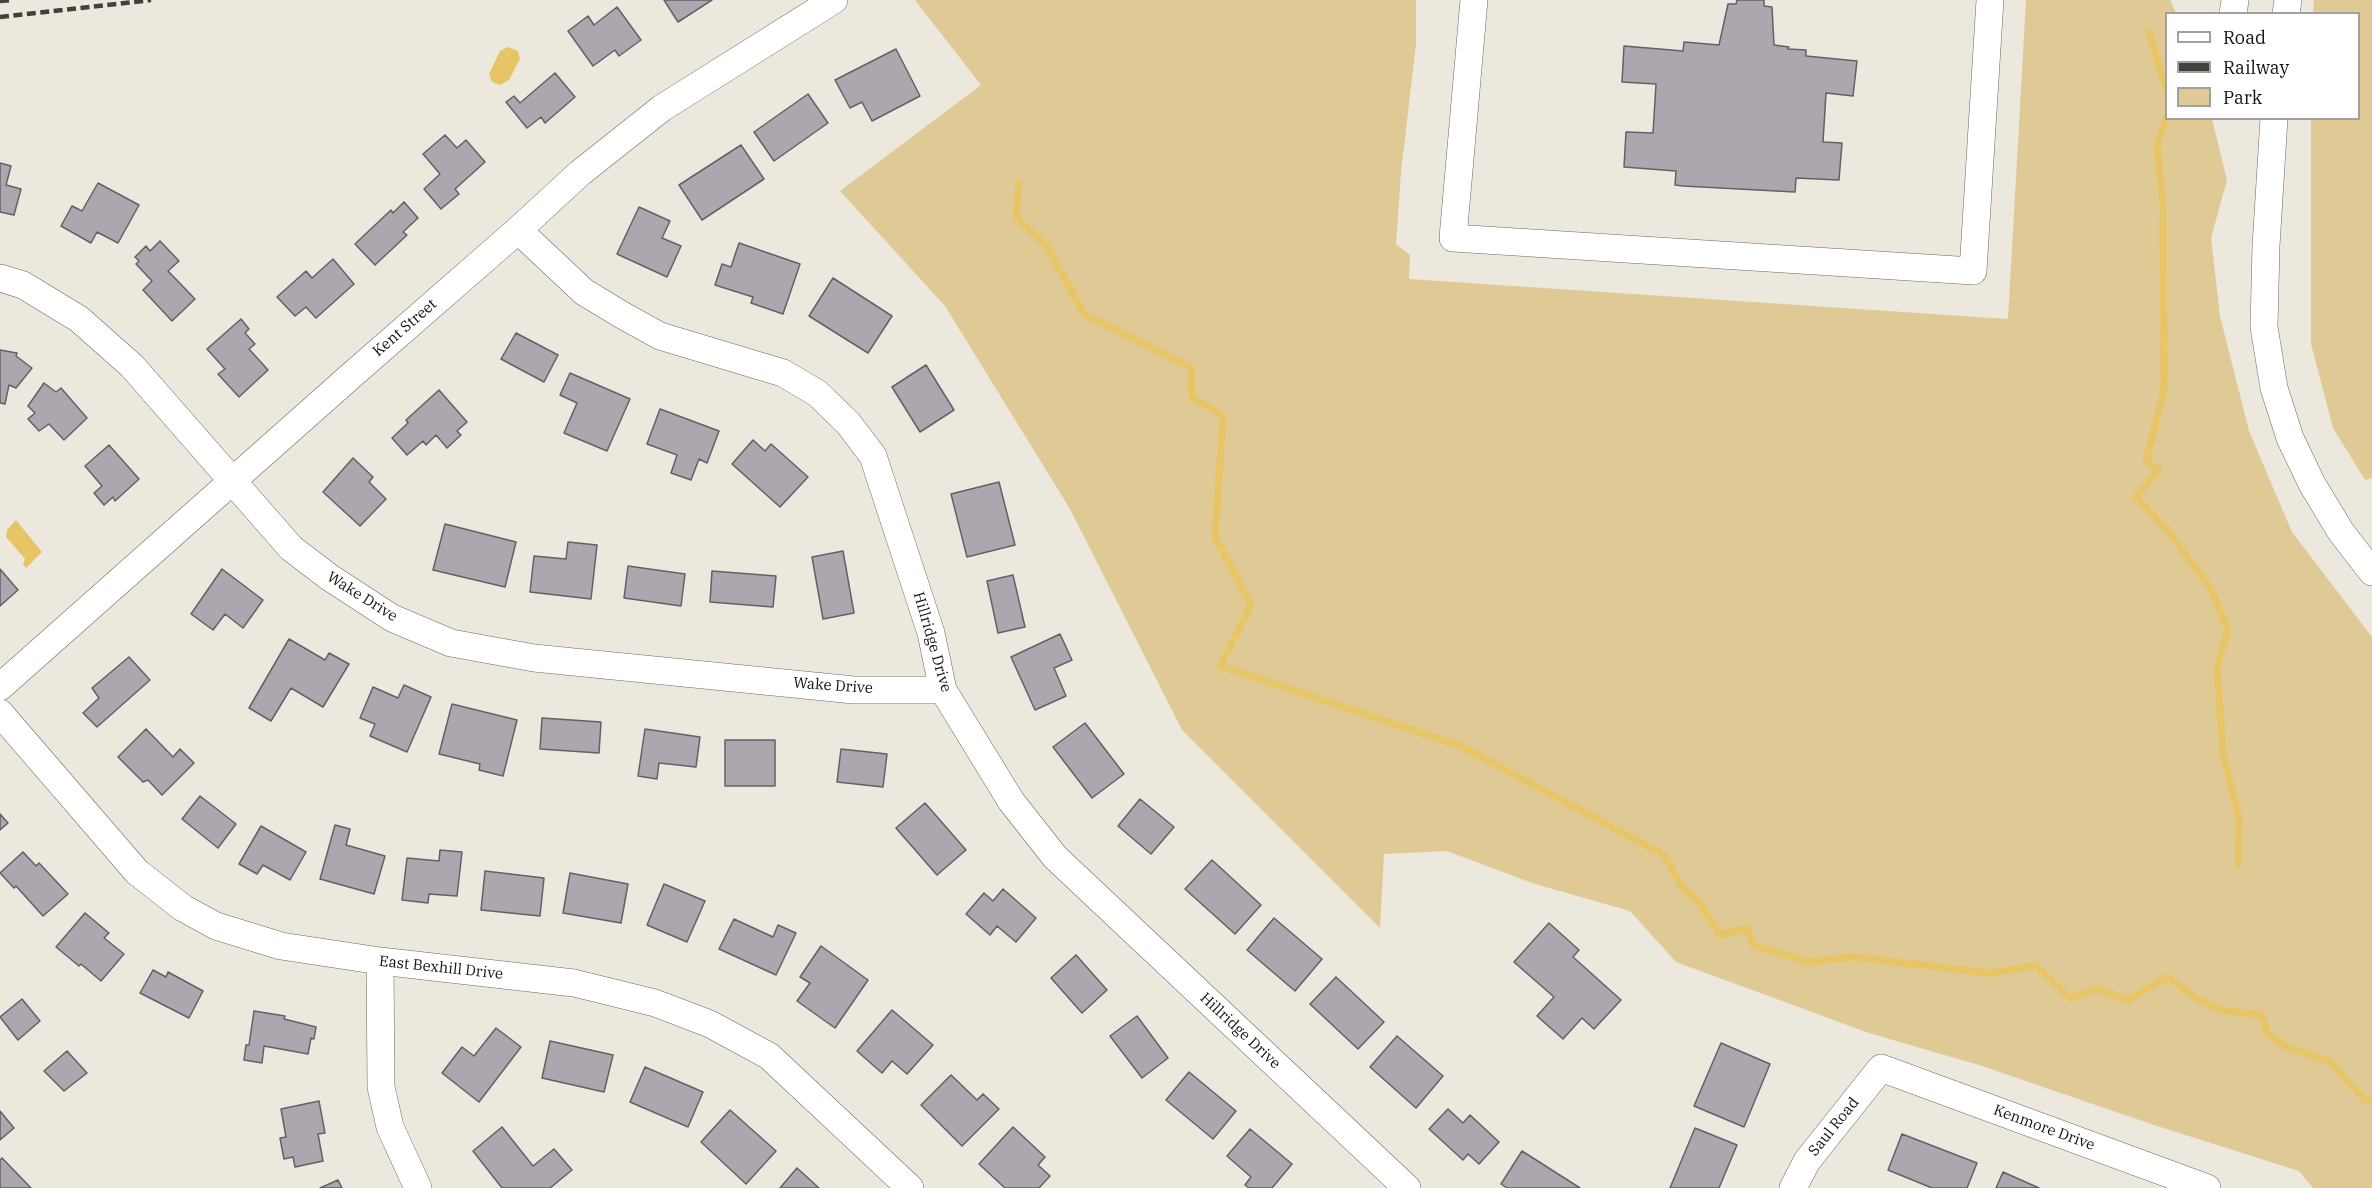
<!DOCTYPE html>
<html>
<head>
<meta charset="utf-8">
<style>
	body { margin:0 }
	#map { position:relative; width:2372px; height:1188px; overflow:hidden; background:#ece8de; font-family:"IBM Plex Serif",serif }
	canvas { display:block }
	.legend { position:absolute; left:2165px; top:12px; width:195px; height:108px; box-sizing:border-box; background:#fff; border:2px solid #a1a09f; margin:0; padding:8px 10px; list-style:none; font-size:18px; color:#13120e }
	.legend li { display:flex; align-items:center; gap:12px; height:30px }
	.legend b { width:30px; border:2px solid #a1a09f }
</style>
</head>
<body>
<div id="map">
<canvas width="2372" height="1188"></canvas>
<ul class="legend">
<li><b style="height:8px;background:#fff"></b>Road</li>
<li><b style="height:8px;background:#43413c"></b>Railway</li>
<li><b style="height:16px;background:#dfca95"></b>Park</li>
</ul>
</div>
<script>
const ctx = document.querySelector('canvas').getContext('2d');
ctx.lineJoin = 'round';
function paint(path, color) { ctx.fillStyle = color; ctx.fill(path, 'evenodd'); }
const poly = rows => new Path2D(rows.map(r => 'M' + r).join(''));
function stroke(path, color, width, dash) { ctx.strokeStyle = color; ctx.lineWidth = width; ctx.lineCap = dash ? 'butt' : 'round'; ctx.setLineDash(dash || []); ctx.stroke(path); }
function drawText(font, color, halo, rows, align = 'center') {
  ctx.font = font + ' "IBM Plex Serif",serif'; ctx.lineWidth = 4.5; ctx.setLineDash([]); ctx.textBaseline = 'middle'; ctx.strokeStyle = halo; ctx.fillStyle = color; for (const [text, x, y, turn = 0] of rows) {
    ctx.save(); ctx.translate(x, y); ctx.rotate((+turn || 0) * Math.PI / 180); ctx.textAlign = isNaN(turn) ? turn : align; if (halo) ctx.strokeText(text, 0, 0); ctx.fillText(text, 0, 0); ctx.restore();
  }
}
const green = poly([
	[915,0,1416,0,1416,44,1401,172,1396,244,1410,255,1409,279,2008,319,2026,0,2170,0,2176,13,2166,14,2166,118,2212,119,2227,180,2211,238,2220,316,2249,431,2292,532,2372,637,2372,1188,2313,1188,2299,1171,2154,1125,1982,1066,1869,1033,1676,962,1630,911,1535,884,1447,851,1384,854,1380,928,1182,730,1070,509,945,306,840,191,981,85],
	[2314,0,2372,0,2372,478,2365,480,2333,428,2311,344,2311,119,2358,118,2358,14,2313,13]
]);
const water = poly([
	[508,47,518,51,520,59,509,80,500,85,492,82,489,74,500,51],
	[16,520,42,552,26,568,23,564,25,559,6,537,7,530]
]);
const stream = poly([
	[2149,33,2166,88],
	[2166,118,2157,145,2163,205,2164,390,2146,461,2159,469,2136,497,2169,532,2211,589,2228,630,2217,667,2223,754,2239,818,2238,866],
	[1019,183,1016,217,1048,248,1084,314,1191,368,1192,397,1223,416,1215,537,1251,605,1220,666,1461,746,1664,855,1681,885,1699,902,1720,935,1747,928,1753,945,1809,962,1854,957,1988,973,2036,966,2070,998,2097,989,2128,1000,2167,977,2199,1000,2222,1010,2262,1015,2267,1033,2286,1047,2329,1061,2365,1100,2372,1101]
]);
const building = poly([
	[664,0,712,0,678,22,664,0],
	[1737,0,1764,0,1764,6,1772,7,1774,45,1789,47,1788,49,1806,50,1806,56,1857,61,1853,96,1826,93,1823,142,1842,143,1839,180,1796,178,1795,192,1683,186,1675,185,1676,171,1624,167,1626,132,1653,133,1656,84,1622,82,1624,46,1683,51,1684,42,1719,45,1728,4,1736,4,1737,0],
	[617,7,641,40,619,56,615,50,593,66,568,31,588,16,594,25,617,7],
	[896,49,920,96,872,121,862,102,850,108,835,80,896,49],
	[555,73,575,97,545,123,541,117,527,128,506,102,514,96,520,103,555,73],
	[808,94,828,123,774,161,754,132,808,94],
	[445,135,457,148,466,140,485,162,455,189,459,194,441,209,424,189,440,174,423,154,445,135],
	[741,145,764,179,702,220,679,185,741,145],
	[0,163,11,166,6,185,21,189,14,215,0,212,0,163],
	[98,183,139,205,118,243,97,232,91,243,61,226,72,206,82,211,98,183],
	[404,202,418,218,403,232,407,235,375,265,355,244,391,210,393,213,404,202],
	[639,207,670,221,662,238,681,246,667,277,617,254,639,207],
	[160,241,179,261,168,271,195,299,172,321,143,290,152,281,136,264,139,261,135,257,146,246,150,251,160,241],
	[739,243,800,264,783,314,751,303,753,297,715,285,722,264,731,267,739,243],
	[333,259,354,284,316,318,306,307,295,316,277,297,306,271,312,278,333,259],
	[833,278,892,316,868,353,809,316,833,278],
	[241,319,249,329,245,333,255,344,249,349,268,370,239,397,218,374,225,369,207,349,241,319],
	[516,333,558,355,544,382,501,359,516,333],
	[0,350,17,353,16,356,32,368,16,388,9,385,5,404,0,403,0,350],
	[926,365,954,410,920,432,892,387,926,365],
	[570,373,630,399,607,451,564,433,577,403,560,395,570,373],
	[44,383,56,392,61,388,87,418,64,440,49,424,39,431,28,419,35,413,28,406,44,383],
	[439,390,467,422,457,431,461,435,447,448,436,435,426,445,423,441,407,455,392,438,408,423,406,420,439,390],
	[660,409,719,431,707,463,699,459,691,480,671,473,677,455,647,444,660,409],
	[753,440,765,451,771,444,808,477,780,507,732,464,753,440],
	[109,445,139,479,115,501,113,497,104,505,94,493,102,486,85,466,109,445],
	[353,458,373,477,369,482,386,499,360,526,323,492,353,458],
	[999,482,1015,545,967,557,951,494,999,482],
	[445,524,516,542,505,587,433,570,445,524],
	[568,542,597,545,591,599,530,592,534,556,566,559,568,542],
	[843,551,854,613,823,619,812,557,843,551],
	[628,566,685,574,681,606,624,598,628,566],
	[0,569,18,590,0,606,0,569],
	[222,569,263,600,243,628,225,614,213,630,191,614,222,569],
	[712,571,776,576,773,607,710,602,712,571],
	[1013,575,1025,627,998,633,987,581,1013,575],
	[1060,634,1072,660,1054,668,1066,696,1035,710,1011,657,1060,634],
	[289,639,325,660,329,653,349,664,323,707,291,688,271,721,249,708,289,639],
	[129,657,150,680,97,727,83,713,99,698,92,688,129,657],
	[404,685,431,697,407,752,370,736,375,724,360,718,373,687,398,698,404,685],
	[452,704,517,720,503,776,479,770,480,764,439,754,452,704],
	[542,718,601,722,599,753,540,749,542,718],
	[1085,723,1124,774,1092,798,1053,747,1085,723],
	[146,729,173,757,180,749,194,763,162,795,148,780,143,782,118,757,146,729],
	[645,729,700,737,696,767,659,763,657,779,638,776,645,729],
	[725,740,775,740,775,786,725,786,725,740],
	[841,749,887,754,883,787,837,782,841,749],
	[200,796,236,824,218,848,182,819,200,796],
	[1140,799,1174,827,1151,854,1118,826,1140,799],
	[925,803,966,850,937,875,896,828,925,803],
	[0,814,8,823,0,830,0,814],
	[335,825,350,829,346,845,385,856,374,894,320,879,335,825],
	[261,826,306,852,290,880,263,865,257,874,239,864,261,826],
	[440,850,462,852,457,896,429,894,428,903,402,900,407,858,439,861,440,850],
	[23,852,36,866,39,863,68,894,43,916,16,886,14,888,0,873,23,852],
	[1212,860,1261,905,1235,934,1185,889,1212,860],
	[485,871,544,878,540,916,481,910,485,871],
	[570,873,628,884,621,923,563,913,570,873],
	[664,884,705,901,687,942,647,925,664,884],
	[1003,889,1036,918,1016,942,997,926,990,935,966,914,984,893,993,901,1003,889],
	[85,913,109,933,104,938,124,954,101,981,81,964,79,966,56,947,85,913],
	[1274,918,1322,959,1295,991,1247,950,1274,918],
	[734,919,773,937,778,925,796,933,776,975,719,949,734,919],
	[1549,923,1579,950,1573,957,1621,1000,1594,1029,1582,1018,1563,1039,1537,1016,1554,997,1514,962,1549,923],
	[821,946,868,980,835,1028,797,1001,810,983,800,977,821,946],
	[1076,955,1107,990,1082,1013,1051,978,1076,955],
	[153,970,166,977,168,972,203,991,189,1018,140,993,153,970],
	[1336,977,1384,1022,1358,1049,1310,1004,1336,977],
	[22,999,40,1021,18,1040,0,1017,22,999],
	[892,1010,933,1045,907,1074,892,1061,882,1073,857,1051,892,1010],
	[254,1011,285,1016,284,1019,316,1027,314,1039,311,1038,308,1054,264,1046,262,1063,244,1060,246,1045,249,1045,254,1011],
	[1137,1016,1168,1058,1142,1078,1110,1036,1137,1016],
	[496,1028,521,1047,479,1102,442,1073,462,1047,474,1056,496,1028],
	[1397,1036,1443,1076,1416,1108,1370,1067,1397,1036],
	[550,1041,613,1055,604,1092,542,1078,550,1041],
	[1721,1043,1770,1064,1744,1127,1694,1106,1721,1043],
	[67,1051,87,1073,64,1091,44,1071,67,1051],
	[645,1067,703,1092,688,1127,630,1102,645,1067],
	[1189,1072,1236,1111,1213,1139,1166,1100,1189,1072],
	[951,1075,977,1100,983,1094,999,1109,962,1146,921,1105,951,1075],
	[319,1101,325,1133,318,1134,323,1161,295,1167,293,1157,284,1159,280,1138,286,1137,281,1109,319,1101],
	[1448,1109,1463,1123,1470,1115,1499,1142,1479,1164,1468,1154,1463,1160,1429,1129,1448,1109],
	[730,1110,776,1151,746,1184,701,1142,730,1110],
	[0,1111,14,1128,0,1140,0,1111],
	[502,1127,533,1166,554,1149,572,1170,550,1188,502,1188,473,1151,502,1127],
	[1013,1127,1045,1157,1038,1165,1050,1176,1039,1188,1005,1188,979,1164,1013,1127],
	[1695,1128,1737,1145,1719,1188,1670,1188,1695,1128],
	[1250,1129,1292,1164,1272,1188,1249,1188,1245,1185,1251,1177,1227,1156,1250,1129],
	[1902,1134,1977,1163,1967,1188,1932,1188,1888,1170,1902,1134],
	[1522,1151,1580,1188,1507,1188,1501,1184,1522,1151],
	[2,1158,31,1188,0,1188,0,1160,2,1158],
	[797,1168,819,1188,780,1188,797,1168],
	[2003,1172,2039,1188,1996,1188,2003,1172],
	[338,1180,342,1188,320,1188,338,1180]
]);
const minor = poly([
	[1474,0,1453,238,1973,271,1990,0],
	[2233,14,2235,0],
	[2286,14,2288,0],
	[2274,118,2266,246,2264,327,2274,388,2290,438,2312,484,2341,532,2372,572],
	[518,230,584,292,622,315,660,336,783,373,817,393,848,423,873,456,931,633,943,690,1011,801,1055,857,1407,1188],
	[0,278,23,285,79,319,132,366,291,548,329,577,392,618,451,643,534,658,854,690,943,690],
	[0,687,353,374,518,230,580,173,662,108,834,0],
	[0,713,137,872,183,908,216,926,281,946,380,961,574,983,655,1003,710,1024,769,1056,910,1188],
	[380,961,381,1087,390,1127,418,1188],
	[1793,1188,1807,1161,1881,1068,2207,1188]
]);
const rail = poly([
	[0,1,11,0],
	[0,17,151,0]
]);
const streetNames = [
	["Kent Street",405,328,-41],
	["Wake Drive",362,597,32],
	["Hillridge Drive",932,642,74],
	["Wake Drive",833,686,4],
	["East Bexhill Drive",441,968,6],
	["Hillridge Drive",1240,1031,43],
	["Saul Road",1834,1127,-51],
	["Kenmore Drive",2044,1128,20]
];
paint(green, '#dfca95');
paint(water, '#e7c466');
stroke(stream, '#e7c466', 7);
paint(building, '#ada6af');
stroke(building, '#655f67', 1.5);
stroke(minor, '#6d6961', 28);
stroke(minor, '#fff', 27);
stroke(rail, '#43413c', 4.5, [9, 4.5]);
drawText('15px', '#13120e', '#fff', streetNames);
</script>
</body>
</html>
